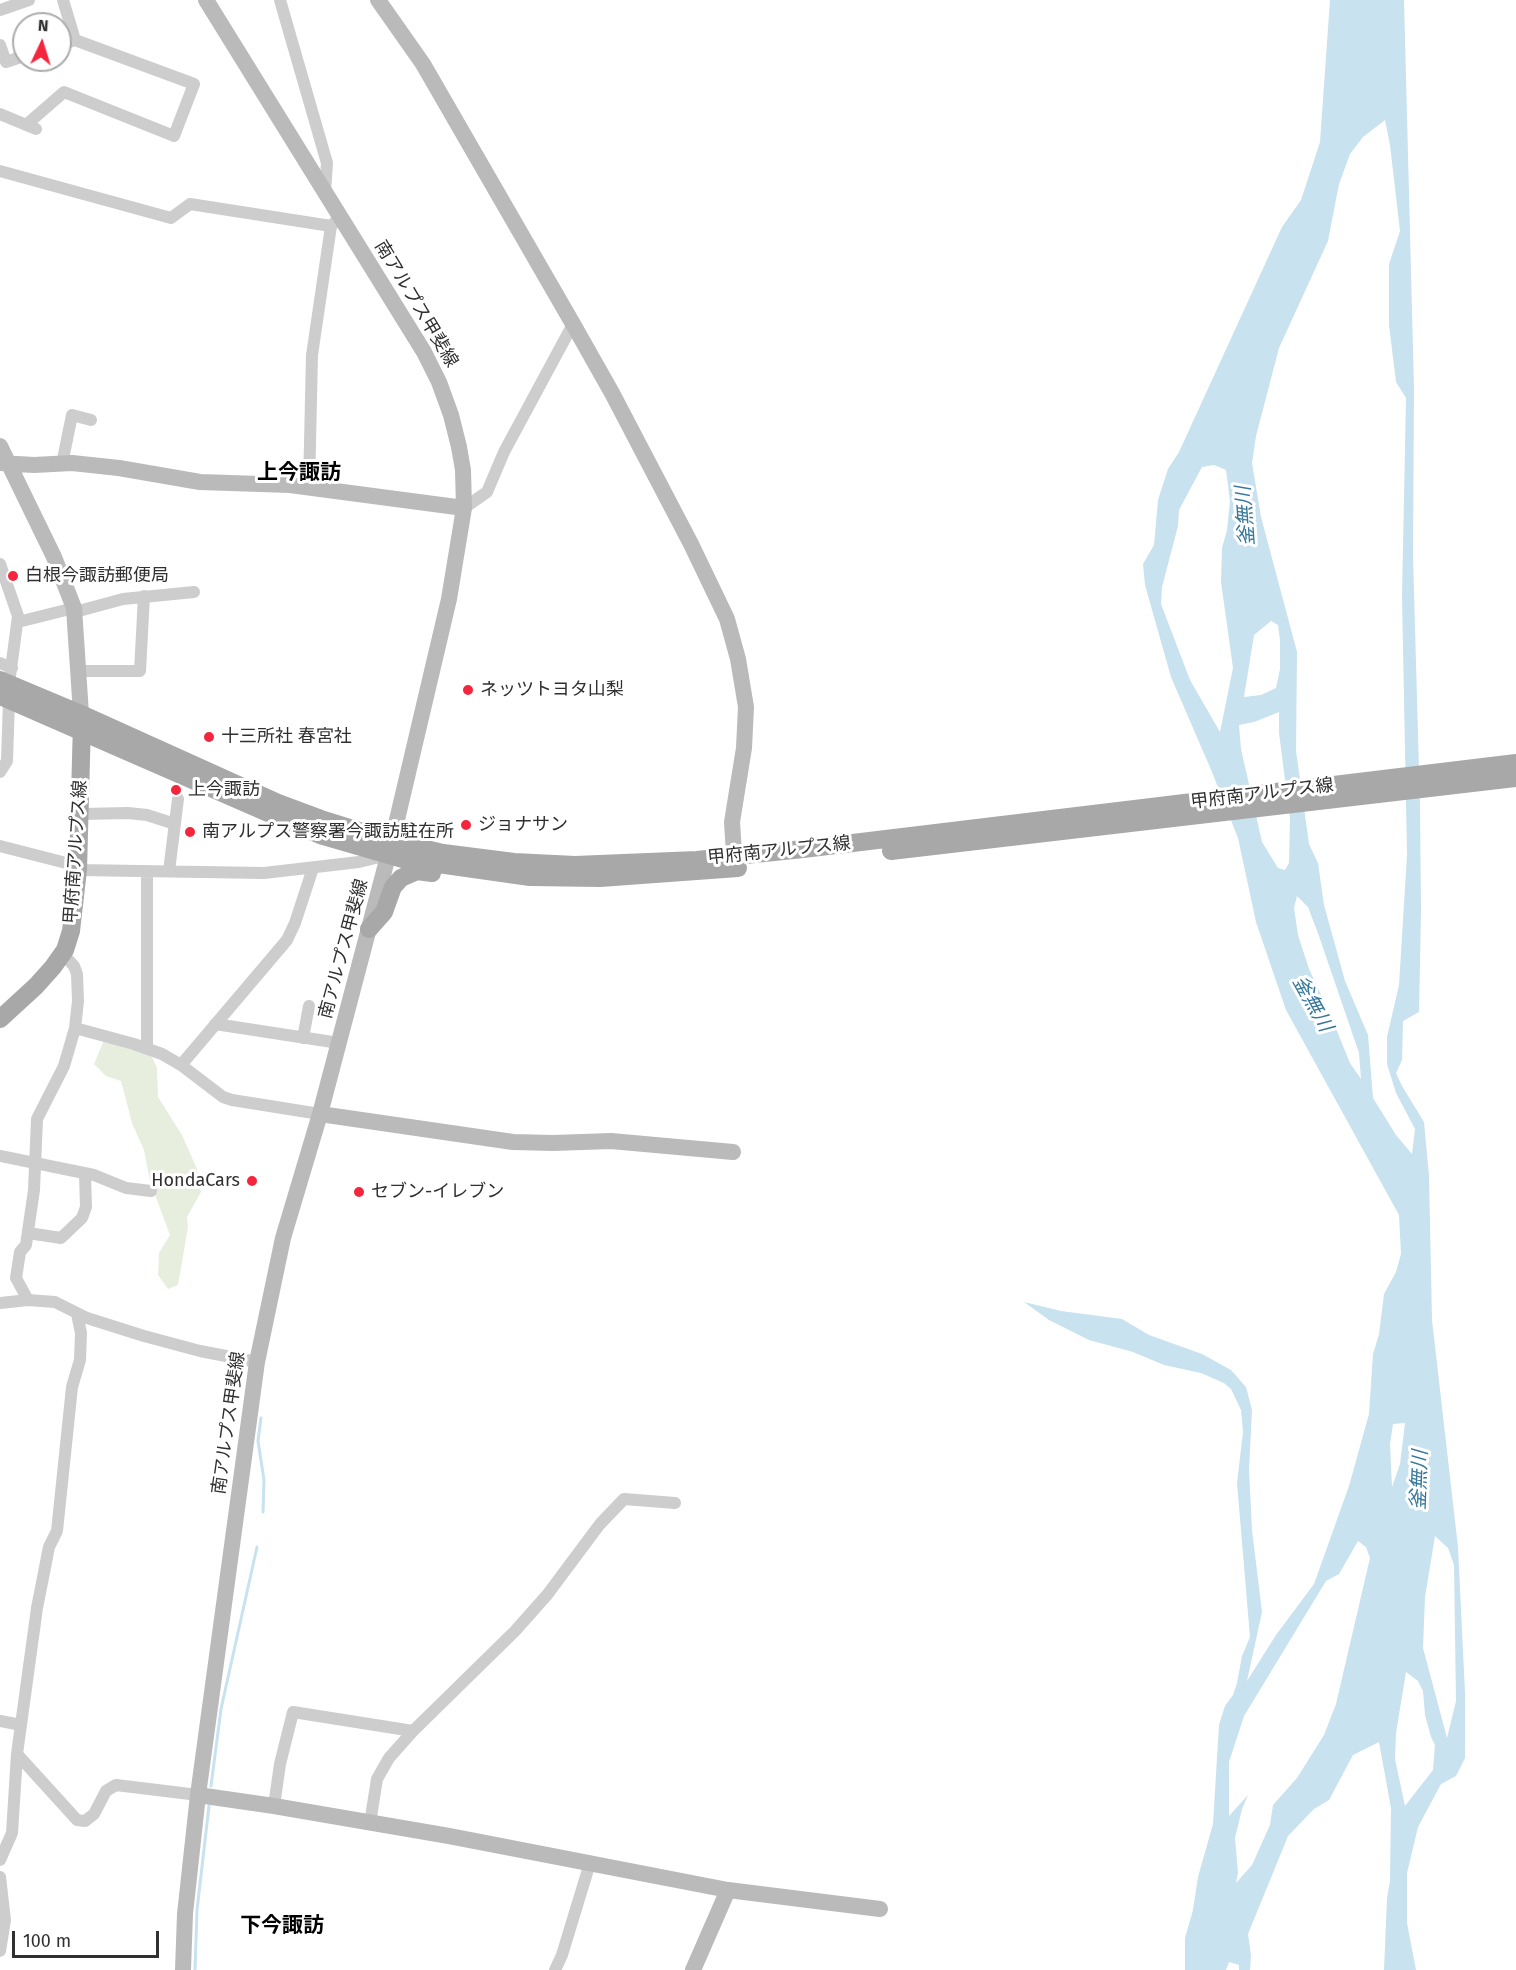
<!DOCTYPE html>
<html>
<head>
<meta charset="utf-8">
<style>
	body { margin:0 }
	#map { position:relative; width:1516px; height:1970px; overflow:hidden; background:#fff; font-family:"Fira Sans",sans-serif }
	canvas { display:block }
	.north { position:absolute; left:12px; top:12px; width:60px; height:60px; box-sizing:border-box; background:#fff; border:2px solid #acacac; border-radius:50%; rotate:4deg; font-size:16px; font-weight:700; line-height:24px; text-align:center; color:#303030 }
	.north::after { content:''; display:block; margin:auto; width:21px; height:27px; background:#f4263d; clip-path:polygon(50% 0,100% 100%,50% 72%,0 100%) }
	.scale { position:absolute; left:12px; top:1931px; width:147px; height:27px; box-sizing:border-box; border:3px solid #303030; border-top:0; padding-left:8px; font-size:18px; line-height:21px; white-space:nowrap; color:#303030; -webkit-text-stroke:4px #fff; paint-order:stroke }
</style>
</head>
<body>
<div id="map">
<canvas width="1516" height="1970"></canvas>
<div class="north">N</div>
<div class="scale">100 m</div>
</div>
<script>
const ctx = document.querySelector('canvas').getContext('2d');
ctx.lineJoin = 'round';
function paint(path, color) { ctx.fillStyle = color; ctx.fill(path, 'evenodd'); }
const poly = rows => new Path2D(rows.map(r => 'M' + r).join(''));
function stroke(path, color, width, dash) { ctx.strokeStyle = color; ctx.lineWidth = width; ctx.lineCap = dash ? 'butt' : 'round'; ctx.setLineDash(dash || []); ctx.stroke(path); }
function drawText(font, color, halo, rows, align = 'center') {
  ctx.font = font + ' "Fira Sans","Noto Sans JP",sans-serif'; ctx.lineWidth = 6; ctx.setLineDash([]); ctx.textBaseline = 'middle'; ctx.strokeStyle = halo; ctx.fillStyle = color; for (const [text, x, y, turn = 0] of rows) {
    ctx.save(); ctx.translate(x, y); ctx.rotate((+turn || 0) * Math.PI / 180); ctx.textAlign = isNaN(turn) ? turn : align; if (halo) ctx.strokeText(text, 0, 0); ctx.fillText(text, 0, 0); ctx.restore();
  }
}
const green = poly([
	[104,1040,137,1049,152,1057,157,1068,158,1097,182,1135,197,1169,201,1192,187,1217,188,1227,178,1285,168,1289,158,1275,159,1253,170,1235,150,1181,144,1150,132,1123,121,1081,106,1076,94,1064]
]);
const water = poly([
	[1330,0,1404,0,1414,388,1413,556,1420,806,1421,911,1419,1012,1403,1021,1402,1060,1396,1073,1402,1086,1424,1122,1429,1176,1432,1320,1458,1547,1465,1693,1465,1758,1456,1776,1441,1784,1418,1827,1407,1873,1407,1923,1416,1970,1384,1970,1387,1898,1390,1881,1391,1808,1379,1742,1353,1755,1329,1800,1314,1809,1288,1836,1248,1934,1251,1955,1250,1970,1239,1970,1239,1965,1229,1962,1226,1970,1185,1970,1185,1938,1193,1910,1198,1877,1213,1824,1219,1725,1225,1706,1233,1695,1237,1683,1242,1656,1250,1637,1237,1483,1243,1432,1241,1410,1231,1389,1224,1383,1201,1373,1164,1365,1133,1352,1089,1340,1049,1320,1024,1302,1061,1311,1122,1319,1149,1335,1202,1354,1231,1370,1246,1387,1252,1410,1249,1470,1252,1530,1262,1612,1247,1681,1276,1635,1314,1584,1349,1486,1369,1414,1373,1354,1379,1334,1384,1294,1396,1272,1401,1254,1399,1215,1286,1010,1256,922,1238,838,1212,772,1171,677,1145,585,1143,564,1154,545,1158,500,1168,469,1179,452,1282,227,1301,200,1320,142],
	[1385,120,1390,145,1400,231,1389,264,1389,325,1396,382,1406,398,1402,596,1407,855,1399,985,1387,1037,1387,1064,1396,1093,1415,1129,1412,1154,1396,1135,1373,1098,1368,1035,1345,981,1324,905,1318,863,1309,844,1296,751,1297,652,1261,517,1252,463,1256,436,1279,348,1328,241,1339,184,1350,154,1363,137],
	[1214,465,1226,470,1230,501,1227,530,1222,548,1221,582,1233,668,1220,732,1190,680,1161,604,1162,587,1178,526,1179,510,1202,467],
	[1271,621,1278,625,1280,640,1280,669,1276,688,1261,695,1244,697,1254,635],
	[1279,712,1279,733,1290,819,1289,863,1285,870,1278,868,1262,842,1241,749,1239,725,1254,722],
	[1297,896,1308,907,1319,936,1359,1053,1361,1079,1350,1063,1330,1014,1309,969,1298,935,1294,908],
	[1405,1423,1400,1464,1392,1487,1390,1444,1393,1424],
	[1435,1536,1448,1548,1454,1565,1456,1701,1447,1738,1423,1648,1425,1597],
	[1358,1541,1366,1547,1370,1558,1336,1704,1324,1735,1297,1778,1273,1805,1270,1825,1252,1865,1236,1883,1238,1873,1235,1838,1242,1809,1248,1795,1229,1816,1229,1762,1244,1716,1326,1581,1339,1574],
	[1406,1672,1418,1681,1423,1691,1425,1715,1431,1737,1435,1745,1433,1770,1405,1806,1395,1759,1396,1733]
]);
const stream = poly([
	[261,1418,258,1441,264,1480,263,1512],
	[211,1786,221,1709,257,1547],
	[195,1970,197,1910,209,1806]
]);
const street = poly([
	[280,0,327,163,325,192],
	[0,10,29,0],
	[0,45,6,62,24,56],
	[60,45,75,40],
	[0,114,36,129],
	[26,125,64,92,174,136,194,84,75,40,63,0],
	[0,171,171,218,190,204,331,226],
	[62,464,72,415,91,420],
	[309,487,312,355,331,226,335,222],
	[464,508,487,492,504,452,573,324],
	[0,564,18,616,9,684],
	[75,612,123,599,194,592],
	[18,622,74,608],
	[0,663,12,668],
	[79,671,140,671,144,596],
	[0,772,7,761,9,700],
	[81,814,128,813,147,815,175,824],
	[0,846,78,866],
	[78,870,264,873,359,862,384,856],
	[169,871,178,799],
	[215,1024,339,1043],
	[75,1028,134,1044,162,1054,181,1065,223,1097,232,1100,320,1114],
	[303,1038,309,1006],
	[147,1049,147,871],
	[181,1065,287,940,295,923,313,868],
	[0,1156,94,1175,126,1188,151,1191],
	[28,1233,61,1238,82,1218,86,1207,85,1174],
	[28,1300,16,1278,20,1252,26,1245,34,1190,37,1119,64,1066,75,1028,78,1001,77,974,74,966,63,954],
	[0,1303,28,1300,55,1302,87,1318,144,1336,200,1351,257,1362],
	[0,1721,21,1725],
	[17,1754,77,1820,85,1821,94,1814,106,1791,116,1785,198,1795],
	[274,1806,280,1764,293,1712,413,1731],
	[370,1823,377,1779,389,1758,413,1731,515,1631,547,1595,600,1524,624,1499,675,1503],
	[0,1860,12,1833,17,1754,37,1608,49,1547,57,1531,72,1387,80,1360,81,1333,77,1314],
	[0,1877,5,1920,0,1951],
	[555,1970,562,1955,590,1863]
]);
const secondary = poly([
	[378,0,423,64,573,324,612,393,691,544,727,619,738,659,746,707,744,748,732,822,735,869],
	[0,446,54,557,74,608,81,714],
	[0,463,34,465,72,463,119,468,200,482,290,485,464,508],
	[320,1114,513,1142,553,1143,611,1141,733,1152],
	[198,1795,274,1806,449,1836,728,1890,880,1909],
	[183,1970,185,1914,198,1795,257,1362,283,1238,320,1114,392,841,449,599,464,508,463,470,459,447,451,415,439,382,424,352,206,0],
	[693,1970,728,1890]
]);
const primary = poly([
	[0,680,81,714,278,803,321,819,392,841,443,853,514,862,575,865,697,860,803,849,1516,763],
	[0,696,291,823,320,835,403,859,530,877,600,878,738,868],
	[891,851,1516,778],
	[369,929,384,912,393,887,401,878,417,871,432,873],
	[0,1019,36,986,53,967,65,950,71,931,78,870,82,722]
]);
const markers = [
	[13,576,6,"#f4263d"],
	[468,690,6,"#f4263d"],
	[209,737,6,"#f4263d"],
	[176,790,6,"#f4263d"],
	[466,825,6,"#f4263d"],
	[190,832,6,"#f4263d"],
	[252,1181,6,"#f4263d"],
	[359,1192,6,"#f4263d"]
];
const streetNames = [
	["南アルプス甲斐線",416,304,59],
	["甲府南アルプス線",1262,794,-7],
	["甲府南アルプス線",779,851,-6],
	["甲府南アルプス線",76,852,-86],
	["南アルプス甲斐線",344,949,-75],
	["南アルプス甲斐線",229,1423,-82]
];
const poiNames = [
	["白根今諏訪郵便局",25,576],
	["ネッツトヨタ山梨",480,690],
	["十三所社 春宮社",221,737],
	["上今諏訪",188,790],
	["ジョナサン",478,825],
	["南アルプス警察署今諏訪駐在所",202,832],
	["HondaCars",240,1181,"right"],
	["セブン-イレブン",371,1192]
];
const waterNames = [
	["釜無川",1246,516,-94],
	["釜無川",1312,1004,61],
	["釜無川",1420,1480,-88]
];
const quarterNames = [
	["上今諏訪",299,473],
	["下今諏訪",282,1926]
];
paint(green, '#e7eedd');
paint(water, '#c8e2ef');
stroke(stream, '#c8e2ef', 3);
stroke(street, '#cdcdcd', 12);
stroke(secondary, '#bababa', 16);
stroke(primary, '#a8a8a8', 18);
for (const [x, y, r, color] of markers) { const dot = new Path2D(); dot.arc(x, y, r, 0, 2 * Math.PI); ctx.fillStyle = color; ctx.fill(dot); stroke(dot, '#fff', 2); }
drawText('18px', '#303030', '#fff', streetNames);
drawText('18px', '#303030', '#fff', poiNames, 'left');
drawText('italic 20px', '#36789a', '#fff', waterNames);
drawText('bold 21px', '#000', '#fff', quarterNames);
</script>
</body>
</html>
